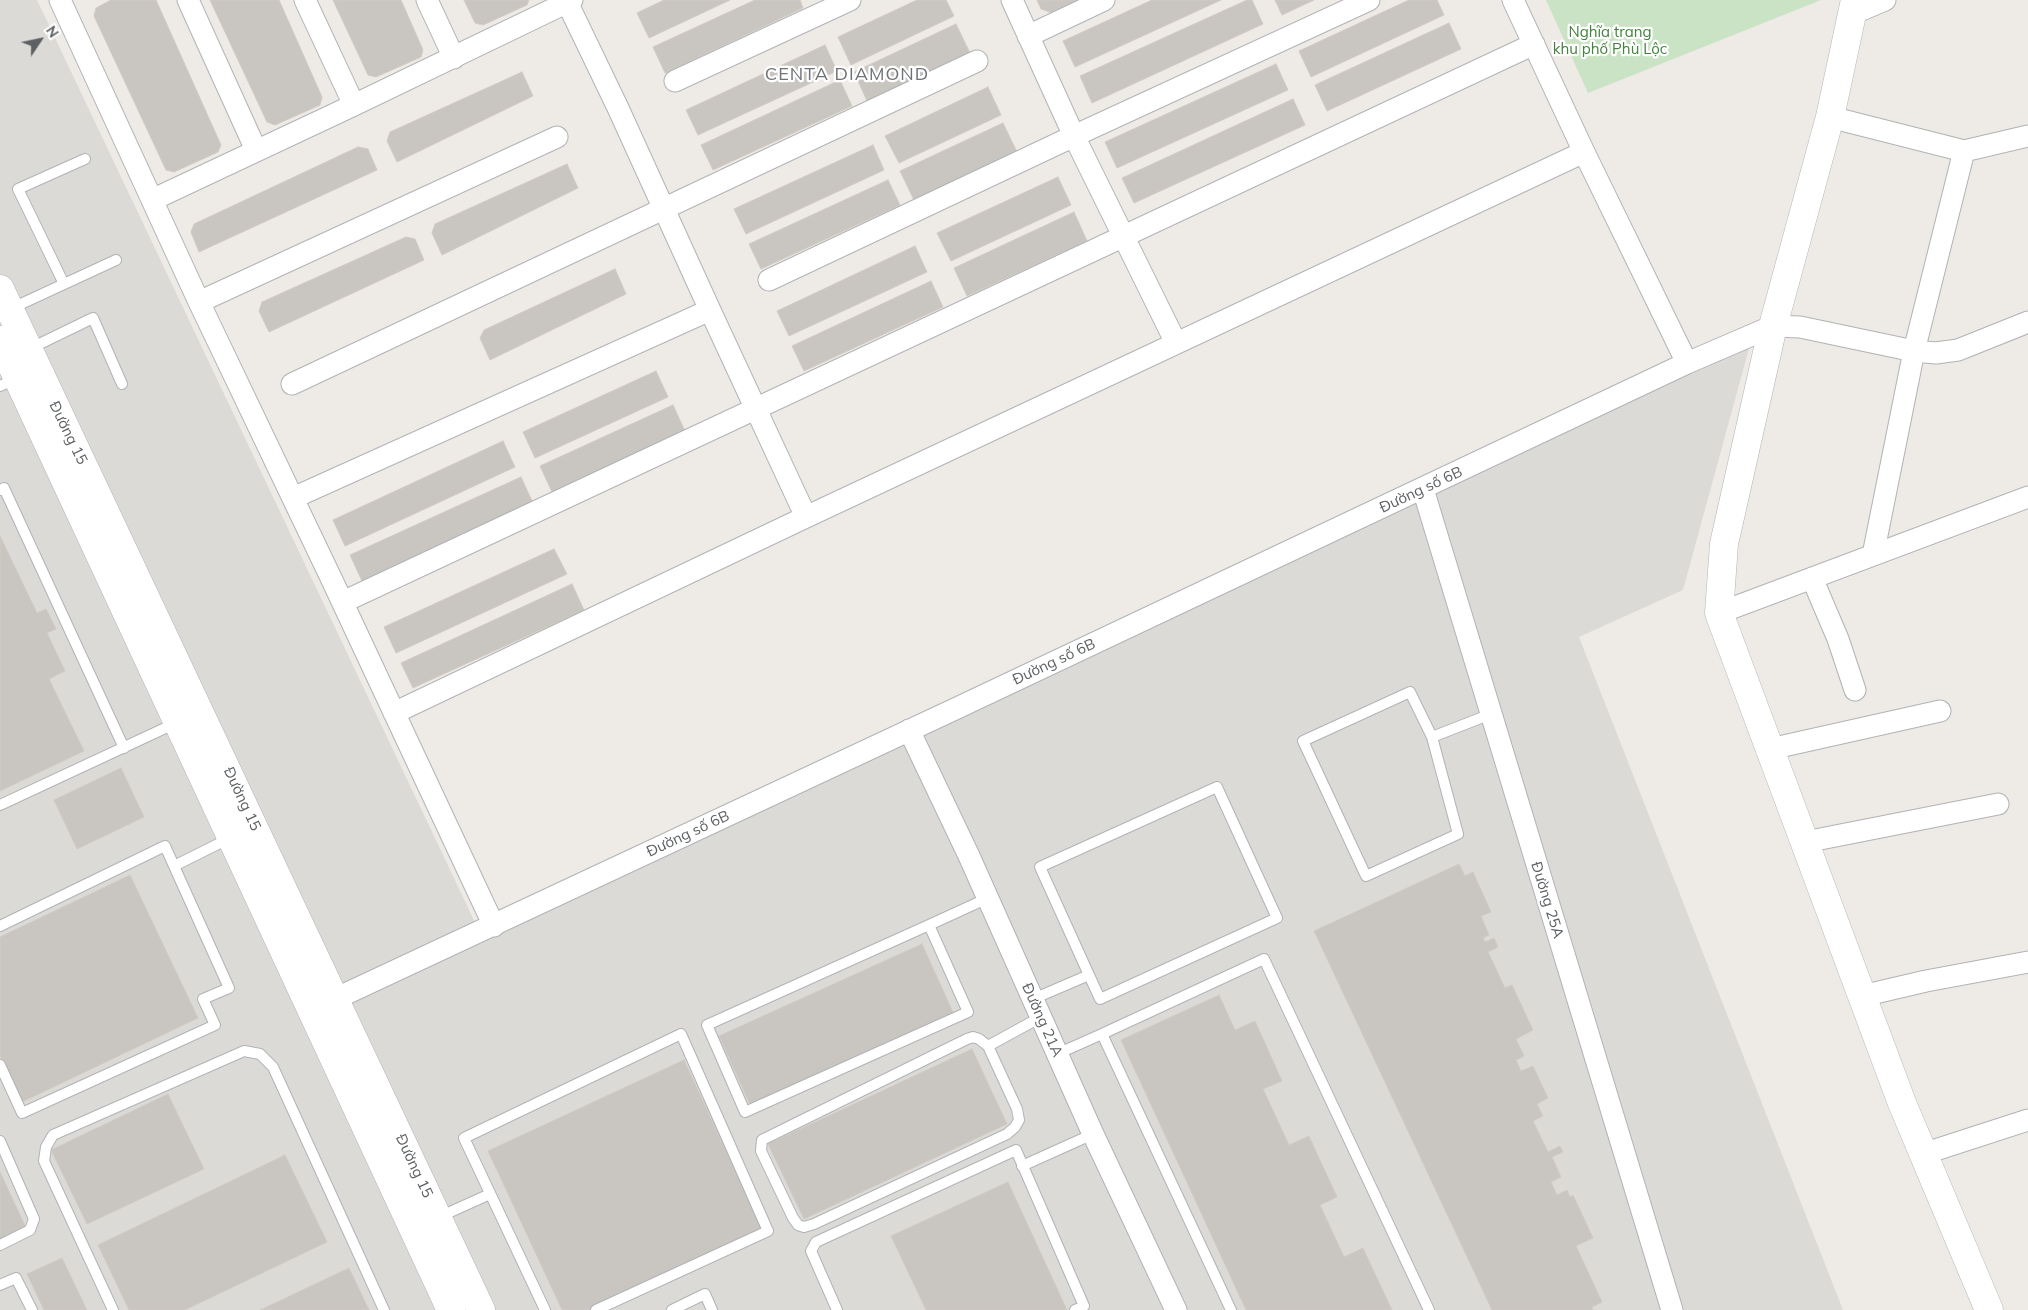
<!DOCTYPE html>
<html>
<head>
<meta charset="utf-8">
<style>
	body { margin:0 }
	#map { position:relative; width:2028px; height:1310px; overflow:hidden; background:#eeeae5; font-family:Mulish,sans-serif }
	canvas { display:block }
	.north { position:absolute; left:15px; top:15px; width:50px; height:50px; -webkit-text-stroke:4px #fff; paint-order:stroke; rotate:56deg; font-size:14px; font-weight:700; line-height:20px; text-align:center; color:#5d6164 }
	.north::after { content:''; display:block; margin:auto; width:18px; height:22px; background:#5d6164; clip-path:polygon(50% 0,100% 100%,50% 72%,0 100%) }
</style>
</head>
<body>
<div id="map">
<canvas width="2028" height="1310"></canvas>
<div class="north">N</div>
</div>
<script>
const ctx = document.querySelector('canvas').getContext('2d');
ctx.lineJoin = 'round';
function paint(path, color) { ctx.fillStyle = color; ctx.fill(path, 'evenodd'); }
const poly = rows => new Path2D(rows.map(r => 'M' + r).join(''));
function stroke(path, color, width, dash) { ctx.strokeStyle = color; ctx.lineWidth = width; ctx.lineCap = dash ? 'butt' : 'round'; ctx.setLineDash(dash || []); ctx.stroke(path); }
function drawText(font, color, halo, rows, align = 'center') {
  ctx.font = font + ' Mulish,sans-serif'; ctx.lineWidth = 4.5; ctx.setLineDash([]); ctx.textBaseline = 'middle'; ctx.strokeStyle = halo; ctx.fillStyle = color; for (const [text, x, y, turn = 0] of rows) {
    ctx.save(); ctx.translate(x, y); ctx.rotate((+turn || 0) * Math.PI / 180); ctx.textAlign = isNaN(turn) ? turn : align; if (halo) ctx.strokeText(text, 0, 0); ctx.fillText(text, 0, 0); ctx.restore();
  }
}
const industrial = poly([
	[0,0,37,0,481,935,1751,341,1683,590,1579,637,1843,1310,0,1310]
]);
const green = poly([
	[1546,0,1821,0,1588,93]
]);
const building = poly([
	[111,0,156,0,221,145,218,152,174,172,166,170,94,16,96,8,111,0],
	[210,0,279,0,322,97,320,105,275,125,267,122,210,0],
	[333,0,401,0,423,50,421,57,376,77,368,75,333,0],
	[464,0,529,0,527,5,483,25,475,23,464,0],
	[664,0,730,0,649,38,637,13,664,0],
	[755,0,800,0,803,8,665,73,653,47,755,0],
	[917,0,946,0,954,16,851,65,838,37,917,0],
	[1037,0,1087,0,1055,14,1041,9,1037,0],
	[1152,0,1221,0,1075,67,1063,41,1152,0],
	[1247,0,1252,0,1263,24,1092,103,1080,76,1247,0],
	[1275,0,1314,0,1282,15,1275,0],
	[1409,0,1437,0,1444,15,1311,77,1299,51,1409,0],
	[1449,23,1461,49,1327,111,1315,85,1449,23],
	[956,24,970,53,867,101,854,72,956,24],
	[825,45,837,71,698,135,686,110,825,45],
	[1276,64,1288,90,1117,168,1105,142,1276,64],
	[522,72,533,96,397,162,387,141,390,132,522,72],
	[840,80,852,106,713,170,701,145,840,80],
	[988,87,1001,115,899,163,885,136,988,87],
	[1293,99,1305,125,1134,203,1122,178,1293,99],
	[1003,123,1017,152,914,200,900,171,1003,123],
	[873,145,884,170,746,234,734,209,873,145],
	[358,147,368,149,377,170,199,252,191,232,194,224,358,147],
	[567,164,578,188,442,255,432,233,435,224,567,164],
	[1058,177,1071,205,951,261,937,233,1058,177],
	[888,180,900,205,761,269,749,244,888,180],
	[1074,212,1087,241,967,296,954,268,1074,212],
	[406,237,415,239,424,260,269,332,259,311,262,302,406,237],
	[915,246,927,272,789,336,777,311,915,246],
	[615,269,626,294,490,360,480,338,484,330,615,269],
	[931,281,943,307,804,371,792,346,931,281],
	[656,371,668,397,535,458,523,432,656,371],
	[673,405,685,431,552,492,540,466,673,405],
	[503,441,515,467,345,546,333,520,503,441],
	[521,477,533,503,362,581,350,555,521,477],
	[0,536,37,613,46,609,56,629,47,633,65,671,49,679,84,751,0,791,0,536],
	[554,549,567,574,396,653,384,627,554,549],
	[572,584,584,610,413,688,401,663,572,584],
	[121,768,144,817,77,849,54,800,121,768],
	[1459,864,1465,876,1473,872,1491,912,1481,916,1489,935,1483,938,1485,942,1494,938,1498,947,1488,952,1505,988,1512,985,1533,1030,1516,1039,1524,1056,1516,1060,1521,1071,1533,1066,1548,1098,1537,1104,1543,1116,1533,1121,1548,1152,1560,1146,1563,1152,1552,1157,1561,1177,1551,1182,1557,1195,1567,1190,1570,1197,1573,1195,1593,1238,1576,1246,1602,1302,1592,1307,1593,1310,1492,1310,1314,931,1459,864],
	[130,875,198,1018,22,1102,0,1056,0,937,130,875],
	[922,944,956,1019,753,1111,719,1036,922,944],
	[1219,995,1235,1030,1255,1021,1282,1081,1263,1089,1289,1145,1309,1136,1337,1197,1320,1205,1344,1257,1363,1248,1392,1310,1246,1310,1121,1040,1219,995],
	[972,1049,1007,1124,804,1219,768,1144,972,1049],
	[684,1060,765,1235,604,1310,562,1310,488,1151,684,1060],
	[168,1094,204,1169,87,1224,51,1150,168,1094],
	[285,1155,327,1242,185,1310,129,1310,98,1245,285,1155],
	[0,1172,27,1230,0,1242,0,1172],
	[1008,1182,1067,1310,926,1310,891,1236,1008,1182],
	[62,1258,87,1310,44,1310,27,1274,62,1258],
	[349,1268,369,1310,260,1310,349,1268]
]);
const lane = poly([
	[64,284,18,189,85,159],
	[10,309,116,260],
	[29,349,93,318,122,384],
	[0,386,17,378],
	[0,490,4,488,124,748],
	[1432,737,1458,834,1366,876,1303,741,1410,692,1432,737,1491,714],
	[0,805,176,723],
	[174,866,230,838],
	[929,925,968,1012,745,1112,707,1025,929,925,988,898],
	[0,926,165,846,229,988,203,999,215,1025,22,1113,0,1065],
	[1033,999,1089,975,1040,867,1217,787,1277,918,1100,999,1089,975],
	[1102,1034,1264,959,1429,1310],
	[988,1046,1017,1109,1019,1120,1015,1127,1007,1134,814,1224,804,1227,798,1225,793,1218,761,1151,762,1140,967,1039,973,1037,979,1039,988,1046,1041,1017],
	[1057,1054,1102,1034,1231,1310],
	[0,1141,34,1219,30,1230,0,1245],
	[1022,1166,1093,1134],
	[439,1217,490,1194],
	[0,1285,16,1278,32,1310],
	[113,1310,44,1161,46,1147,53,1135,244,1051,260,1054,273,1067,384,1310],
	[545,1310,464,1138,681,1034,768,1231,596,1310],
	[672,1310,705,1294,712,1310],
	[837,1310,811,1251,816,1242,1016,1150,1084,1306,1075,1310]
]);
const street = poly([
	[60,0,199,302,332,580,494,926],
	[188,0,256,150],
	[305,0,354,105],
	[427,0,454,58],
	[566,0,618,108,709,308,806,517],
	[1012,0,1074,136,1176,343],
	[1513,0,1584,152,1687,363],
	[1852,14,1885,0],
	[1028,36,1104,0],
	[675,81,850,0],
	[1830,117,1964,151,2028,136],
	[152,200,354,105,572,0],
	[769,280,1074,136,1369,0],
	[199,302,557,137],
	[292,384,977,61],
	[1423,489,1672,1310],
	[293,498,710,310],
	[1873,555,1914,351,1964,151],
	[1812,578,1838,639,1855,690],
	[343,602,1534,44],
	[1719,613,2028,497],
	[394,713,806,517,1584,152],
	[909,730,969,856,1093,1134,1176,1310],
	[1770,749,1940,711],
	[1805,842,1998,804],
	[1862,996,1926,981,2028,962],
	[322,1005,955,709,1687,363,1773,326,1800,327,1914,351,1936,353,1958,350,2028,322],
	[1923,1154,2028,1120]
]);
const secondary = poly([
	[1855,0,1830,117,1773,326,1724,544,1719,613,1902,1103,1989,1310],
	[0,289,481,1310],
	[0,340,451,1310]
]);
const parkNames = [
	["Nghĩa trang",1610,32],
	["khu phố Phù Lộc",1610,49]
];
const streetNames = [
	["Đường 15",68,433,64],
	["Đường số 6B",1421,490,-25],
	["Đường số 6B",1054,662,-25],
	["Đường 15",242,799,65],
	["Đường số 6B",688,834,-25],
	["Đường 25A",1547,900,73],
	["Đường 21A",1042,1020,66],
	["Đường 15",414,1166,65]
];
const quarterNames = [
	["CENTA DIAMOND",847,75]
];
paint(industrial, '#dcdad7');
paint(green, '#c9e3c4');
paint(building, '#c9c5c1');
stroke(building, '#d2cbc4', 1);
stroke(lane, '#b0b3b6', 12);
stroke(street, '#b0b3b6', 23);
stroke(secondary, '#b1b5b8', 29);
stroke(lane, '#fff', 10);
stroke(street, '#fff', 21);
stroke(secondary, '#fff', 28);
drawText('15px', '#45823e', '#fff', parkNames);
drawText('15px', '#5d6164', '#fff', streetNames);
ctx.letterSpacing = '1px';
drawText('18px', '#6e7376', '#fff', quarterNames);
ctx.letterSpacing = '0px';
</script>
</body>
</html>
